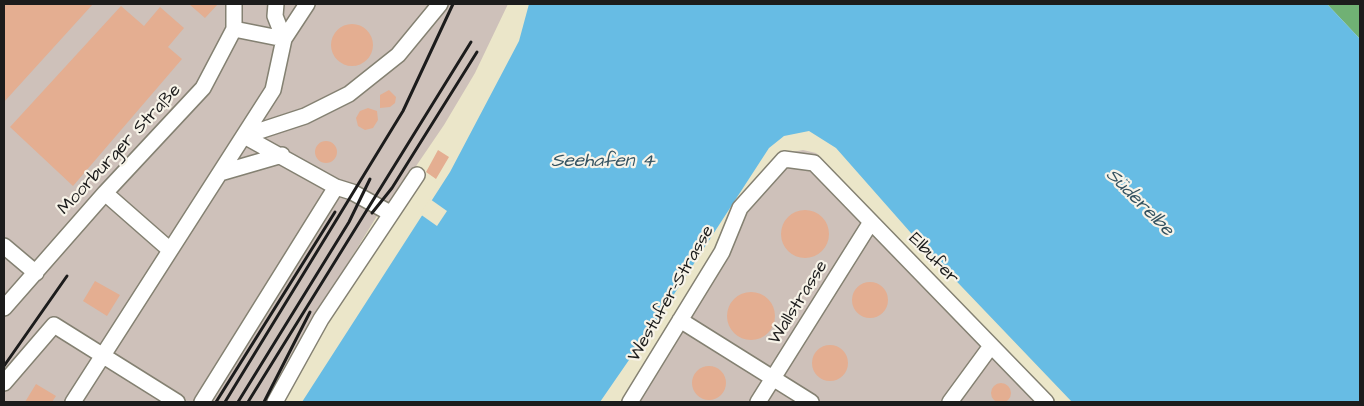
<!DOCTYPE html>
<html>
<head>
<meta charset="utf-8">
<style>
	body { margin:0 }
	#map { position:relative; width:1364px; height:406px; overflow:hidden; background:#ebe6c9; font-family:"Architects Daughter",sans-serif }
	canvas { display:block }
	.frame { position:absolute; inset:0; border:5px solid #1c1c1c; pointer-events:none }
</style>
</head>
<body>
<div id="map">
<canvas width="1364" height="406"></canvas>
<div class="frame"></div>
</div>
<script>
const ctx = document.querySelector('canvas').getContext('2d');
ctx.lineJoin = 'round';
function paint(path, color) { ctx.fillStyle = color; ctx.fill(path, 'evenodd'); }
const poly = rows => new Path2D(rows.map(r => 'M' + r).join(''));
function stroke(path, color, width, dash) { ctx.strokeStyle = color; ctx.lineWidth = width; ctx.lineCap = dash ? 'butt' : 'round'; ctx.setLineDash(dash || []); ctx.stroke(path); }
function drawText(font, color, halo, rows, align = 'center') {
  ctx.font = font + ' "Architects Daughter",sans-serif'; ctx.lineWidth = 4.5; ctx.setLineDash([]); ctx.textBaseline = 'middle'; ctx.strokeStyle = halo; ctx.fillStyle = color; for (const [text, x, y, turn = 0] of rows) {
    ctx.save(); ctx.translate(x, y); ctx.rotate((+turn || 0) * Math.PI / 180); ctx.textAlign = isNaN(turn) ? turn : align; if (halo) ctx.strokeText(text, 0, 0); ctx.fillText(text, 0, 0); ctx.restore();
  }
}
const industrial = poly([
	[4,4,508,4,475,73,444,125,393,200,380,211,299,343,270,402,4,402],
	[803,150,816,153,1055,402,624,402,782,154]
]);
const forest = poly([
	[1327,4,1360,4,1360,39]
]);
const water = poly([
	[529,4,1327,4,1360,39,1360,402,1072,402,918,241,836,148,809,131,784,136,769,148,669,302,600,402,302,402,450,172,519,41]
]);
const pier = poly([
	[430,199,447,211,437,226,420,214]
]);
const building = poly([
	[4,4,93,4,4,102],
	[189,4,218,4,205,18],
	[121,6,144,26,160,7,184,28,168,47,182,59,73,186,10,127],
	'331 45a21 21 0 1 1 42 0a21 21 0 1 1-42 0Z',
	[389,90,396,97,395,103,390,107,380,108,380,95],
	[368,108,377,111,378,120,373,128,365,130,358,126,356,118,360,111],
	'315 152a11 11 0 1 1 22 0a11 11 0 1 1-22 0Z',
	[438,150,449,157,436,179,426,172],
	'781 234a24 24 0 1 1 48 0a24 24 0 1 1-48 0Z',
	[95,281,120,295,107,316,83,301],
	'852 300a18 18 0 1 1 36 0a18 18 0 1 1-36 0Z',
	'727 316a24 24 0 1 1 48 0a24 24 0 1 1-48 0Z',
	'812 363a18 18 0 1 1 36 0a18 18 0 1 1-36 0Z',
	'692 383a17 17 0 1 1 34 0a17 17 0 1 1-34 0Z',
	'991 393a10 10 0 1 1 20 0a10 10 0 1 1-20 0Z',
	[36,384,56,396,52,402,25,402]
]);
const minor = poly([
	[234,29,284,39,307,4],
	[244,136,305,116,349,94,398,55,440,4],
	[244,136,336,187,352,192,390,213],
	[220,173,282,155],
	[105,193,170,250],
	[4,246,36,273],
	[4,308,105,193,203,88,234,29,234,4],
	[680,320,811,402],
	[4,383,54,325,177,402],
	[73,402,273,90,284,39,275,16,276,4],
	[202,402,336,187],
	[275,402,321,319,417,175],
	[630,402,722,252,740,208,784,159,814,163,1046,402],
	[758,402,871,222],
	[950,402,991,346]
]);
const rail = poly([
	[372,213,392,188,477,52],
	[4,366,67,276],
	[216,402,335,212],
	[225,402,403,111,453,4],
	[238,402,349,222,370,179],
	[248,402,471,42],
	[264,402,310,312]
]);
const streetNames = [
	["Moorburger Straße",120,150,-47],
	["Elbufer",933,259,46],
	["Westufer-Strasse",672,294,-60],
	["Wallstrasse",799,303,-58]
];
const waterNames = [
	["Seehafen 4",603,162],
	["Süderelbe",1139,203,45]
];
paint(industrial, '#cec1ba');
paint(forest, '#70b174');
paint(water, '#67bce4');
paint(pier, '#ebe6c9');
paint(building, '#e4ae91');
stroke(minor, '#848172', 18);
stroke(minor, '#fff', 15);
stroke(rail, '#1c1c1c', 3);
drawText('18px', '#1c1c1c', '#f7f3e8', streetNames);
drawText('italic 19px', '#365462', '#f7f3e8', waterNames);
</script>
</body>
</html>
